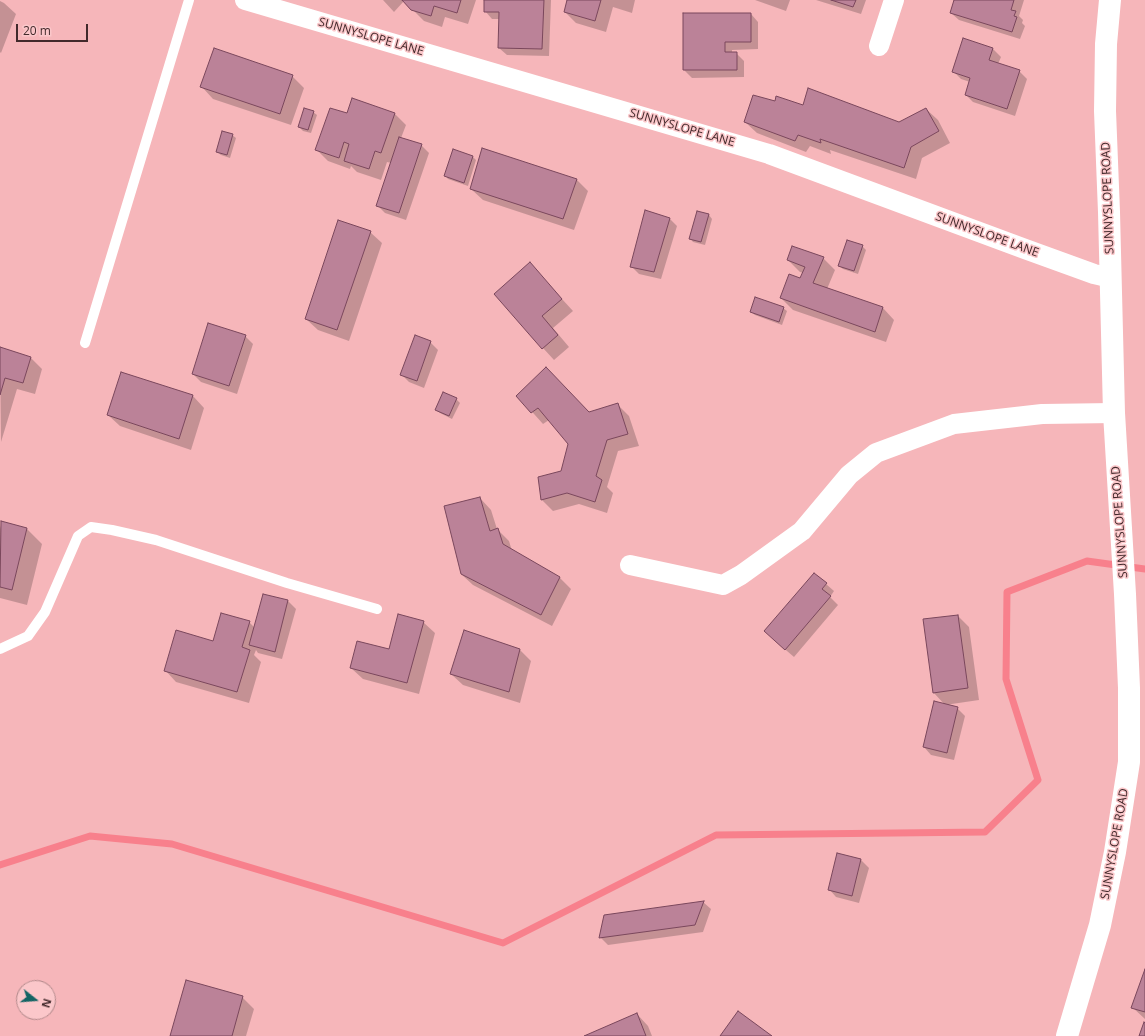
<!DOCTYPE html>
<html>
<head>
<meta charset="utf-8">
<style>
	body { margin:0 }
	#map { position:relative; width:1145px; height:1036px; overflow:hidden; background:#f6b6ba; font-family:"Open Sans",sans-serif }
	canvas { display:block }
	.north { position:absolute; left:16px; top:980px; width:40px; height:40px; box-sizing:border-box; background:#fbc7ca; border:1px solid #b1888a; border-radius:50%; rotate:107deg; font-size:11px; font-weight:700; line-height:16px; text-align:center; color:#42292b }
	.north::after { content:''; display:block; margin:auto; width:14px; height:18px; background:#146464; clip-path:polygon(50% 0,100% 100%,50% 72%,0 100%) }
	.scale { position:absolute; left:16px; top:24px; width:72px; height:18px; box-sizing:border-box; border:2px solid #42292b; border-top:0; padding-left:5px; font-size:12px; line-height:14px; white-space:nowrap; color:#42292b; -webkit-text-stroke:3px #fbc7ca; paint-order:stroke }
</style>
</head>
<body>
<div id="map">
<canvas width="1145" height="1036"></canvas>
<div class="north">N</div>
<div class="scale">20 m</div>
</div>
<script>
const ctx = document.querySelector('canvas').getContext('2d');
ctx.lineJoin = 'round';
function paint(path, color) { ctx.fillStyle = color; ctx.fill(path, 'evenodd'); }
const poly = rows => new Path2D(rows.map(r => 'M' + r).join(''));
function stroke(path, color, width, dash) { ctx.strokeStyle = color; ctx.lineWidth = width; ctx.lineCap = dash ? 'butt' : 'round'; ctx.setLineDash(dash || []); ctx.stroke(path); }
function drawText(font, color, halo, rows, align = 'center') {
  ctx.font = font + ' "Open Sans",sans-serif'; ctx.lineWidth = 3; ctx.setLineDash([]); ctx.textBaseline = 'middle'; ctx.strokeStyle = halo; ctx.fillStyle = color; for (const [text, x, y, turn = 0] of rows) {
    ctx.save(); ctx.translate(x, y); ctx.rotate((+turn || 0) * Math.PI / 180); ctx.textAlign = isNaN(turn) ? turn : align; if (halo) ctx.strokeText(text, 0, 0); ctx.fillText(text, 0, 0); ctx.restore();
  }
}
const shadow = poly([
	[383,0,476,0,468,24,445,17,442,27,424,21,404,1,394,12],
	[485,0,551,0,549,56,507,55,499,48,500,19,492,19,485,11],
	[568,0,635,0,632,13,613,7,606,32,576,23,565,12],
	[755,0,790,0,786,11],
	[816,0,866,0,861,14],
	[955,0,1024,0,1019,16,1023,20,1022,23,1025,26,1020,39,959,20,951,13],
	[0,1,4,3,16,14,1,53,0,52],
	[684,14,751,14,758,22,758,49,732,50,732,53,736,53,744,61,744,77,692,78,684,70],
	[963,40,993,49,1001,57,998,64,1019,71,1027,79,1015,116,973,102,966,95,970,82,961,79,953,71],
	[292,76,304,88,291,125,213,99,202,87],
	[776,103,804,106,899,123,926,109,938,120,950,143,922,158,916,179,830,150,831,154,810,146,806,152,757,133,745,122],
	[313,112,317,115,311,133,303,131,299,127],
	[394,113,406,125,401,138,421,145,429,153,406,220,385,213,377,205,391,163,387,162,381,180,357,172,351,166,350,169,328,161,317,150,347,115],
	[232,135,236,138,230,158,221,155,217,152],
	[453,150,473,157,476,160,468,186,448,179,445,175],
	[576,179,588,191,574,230,483,200,471,189],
	[709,215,712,219,705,245,693,242,690,238],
	[670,219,677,226,661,279,639,274,631,266],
	[370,232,382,243,349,341,318,330,306,319],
	[862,246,866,250,858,274,843,269,839,266],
	[823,258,835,270,827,289,883,308,894,320,886,342,793,310,781,298,801,280,803,273,800,272,788,260],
	[530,264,573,311,553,328,569,347,554,360,543,348],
	[783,308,787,311,782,325,755,315,751,312],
	[245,336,253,344,237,394,201,382,193,374],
	[430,342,438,350,424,388,409,382,401,374],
	[0,348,31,358,42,369,35,394,17,389,1,442],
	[193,396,204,408,191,450,120,426,108,415],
	[518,396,589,413,617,404,629,416,639,446,618,451,607,487,613,493,607,513,579,504,553,511,542,500,562,472,569,444,549,420,543,424],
	[456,399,460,403,452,419,440,413,436,410],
	[480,498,491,510,497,529,509,541,512,551,560,578,571,589,552,626,473,585,461,574],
	[2,522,27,529,42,544,27,605,0,598,0,529],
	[826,584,834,591,830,597,838,605,794,657,773,639],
	[264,595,288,601,296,609,282,659,258,653,256,650,254,655,261,662,249,703,176,682,165,670,249,622,255,628],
	[958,616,969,627,979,700,945,705,934,693,924,620],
	[423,622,435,633,419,694,363,679,351,668,389,651],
	[520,650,531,661,520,703,463,685,451,674],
	[957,708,965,716,954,760,931,755,924,747],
	[838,854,861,860,869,868,859,903,836,897,829,889],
	[703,902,711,909,703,932,608,945,600,937],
	[1145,972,1145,1019,1132,1007],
	[242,997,254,1009,246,1036,171,1036],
	[637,1014,648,1026,652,1036,587,1036]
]);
const stream = poly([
	[0,865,90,836,172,844,503,943,716,835,985,832,1038,780,1006,679,1007,592,1087,561,1145,569]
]);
const building = poly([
	[402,0,461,0,457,13,434,6,431,16,411,10,402,0],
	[484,0,544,0,542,49,498,48,499,12,484,12,484,0],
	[567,0,601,0,595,21,564,12,567,0],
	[831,0,856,0,853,7,831,0],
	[954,0,1014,0,1011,10,1016,11,1014,16,1017,17,1012,32,950,13,954,0],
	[683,13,751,13,751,42,725,42,725,52,737,52,737,70,683,70,683,13],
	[963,38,993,48,989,60,1020,70,1007,109,965,95,970,78,952,72,963,38],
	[214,48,293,75,280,114,200,87,214,48],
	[808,88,899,122,926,108,939,131,911,147,904,168,820,139,821,143,798,135,795,141,744,122,753,95,775,101,776,96,803,105,808,88],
	[352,98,395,113,381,153,375,151,369,169,344,161,349,144,344,142,339,158,315,150,330,108,347,113,352,98],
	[304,108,314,111,308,130,298,127,304,108],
	[222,131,233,134,227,155,216,152,222,131],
	[399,137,422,144,399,213,376,206,399,137],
	[482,148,577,179,563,219,470,189,482,148],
	[453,149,473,156,464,183,444,176,453,149],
	[645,210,670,218,654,272,630,267,645,210],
	[697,211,709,214,701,242,689,239,697,211],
	[338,220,371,231,337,330,305,319,338,220],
	[847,240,863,245,854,271,838,266,847,240],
	[792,246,824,257,813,283,883,307,875,332,780,298,789,274,800,278,805,267,787,260,792,246],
	[530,262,562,299,542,316,558,335,542,349,494,294,530,262],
	[755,297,784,307,779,322,750,312,755,297],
	[208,323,246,335,229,386,192,374,208,323],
	[415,335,431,341,417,381,400,375,415,335],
	[0,347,31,357,23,383,5,378,0,395,0,347],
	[546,367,589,412,618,403,628,434,607,440,596,476,602,480,595,502,567,493,541,500,538,477,561,471,568,444,538,408,531,413,516,396,546,367],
	[121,372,193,395,179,439,107,415,121,372],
	[443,392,457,398,449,416,435,410,443,392],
	[480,497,490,531,498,528,503,544,560,577,541,615,461,574,444,506,480,497],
	[1,521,27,528,12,590,0,587,1,521],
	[814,573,827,583,822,589,831,596,785,650,764,631,814,573],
	[263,594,288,600,275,652,249,645,263,594],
	[221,613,250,621,242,647,250,650,237,692,164,671,176,630,213,641,221,613],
	[398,614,424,621,407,683,350,668,357,641,389,649,398,614],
	[958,615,968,688,933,693,923,619,958,615],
	[464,630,520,649,509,692,450,674,464,630],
	[934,701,958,707,947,753,923,747,934,701],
	[837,853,861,859,852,896,828,890,837,853],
	[704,901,695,925,599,938,604,915,704,901],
	[1145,969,1145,1012,1131,1008,1145,969],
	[186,980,243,996,232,1036,170,1036,186,980],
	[738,1011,772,1036,720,1036,738,1011],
	[637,1013,646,1036,584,1036,637,1013],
	[1144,1022,1145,1023,1145,1036,1139,1036,1144,1022]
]);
const service = poly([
	[85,343,189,0],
	[0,649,28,636,45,612,78,536,91,527,112,530,156,540,287,583,377,609]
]);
const minor = poly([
	[245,0,769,154,1025,249,1094,274,1111,278],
	[879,46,894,0],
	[630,565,723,585,741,575,802,531,849,475,876,453,954,424,1042,414,1114,413]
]);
const tertiary = poly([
	[1067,1036,1100,925,1115,852,1129,762,1129,688,1125,594,1114,413,1109,212,1105,111,1106,44,1110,0]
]);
const streetNames = [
	["SUNNYSLOPE LANE",371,37,16],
	["SUNNYSLOPE LANE",682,128,16],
	["SUNNYSLOPE ROAD",1108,198,-92],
	["SUNNYSLOPE LANE",987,235,20],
	["SUNNYSLOPE ROAD",1120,522,-94],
	["SUNNYSLOPE ROAD",1115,844,-80]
];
paint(shadow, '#0003');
stroke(stream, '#f8808c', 7);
paint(building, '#bb8298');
stroke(building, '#7a475c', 1);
stroke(service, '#fff', 10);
stroke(minor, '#fff', 20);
stroke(tertiary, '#fff', 22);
drawText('12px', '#42292b', '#fbc7ca', streetNames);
</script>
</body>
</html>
